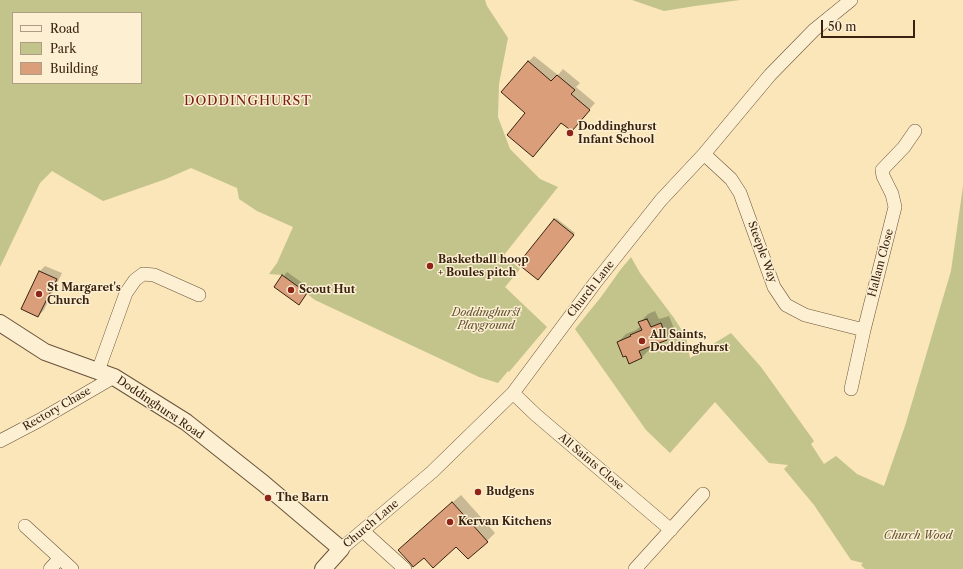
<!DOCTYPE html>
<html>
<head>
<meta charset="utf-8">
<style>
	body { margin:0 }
	#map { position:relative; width:963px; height:569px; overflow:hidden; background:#fae6b9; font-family:"Libre Caslon Text",serif }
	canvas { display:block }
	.legend { position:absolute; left:12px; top:12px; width:130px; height:72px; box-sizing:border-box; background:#fcefd2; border:1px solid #ae9d84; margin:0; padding:5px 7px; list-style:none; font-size:12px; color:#39220f }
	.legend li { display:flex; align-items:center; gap:8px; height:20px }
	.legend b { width:20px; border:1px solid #ae9d84 }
	.scale { position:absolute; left:821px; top:20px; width:94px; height:18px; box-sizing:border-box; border:2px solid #39220f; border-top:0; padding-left:5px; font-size:12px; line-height:14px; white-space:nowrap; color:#39220f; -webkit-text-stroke:3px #fcefd2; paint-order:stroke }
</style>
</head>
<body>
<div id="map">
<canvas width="963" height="569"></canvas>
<ul class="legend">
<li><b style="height:5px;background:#fcefd2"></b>Road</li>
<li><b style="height:11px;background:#c3c38c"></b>Park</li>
<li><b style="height:11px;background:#da9e7b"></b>Building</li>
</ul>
<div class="scale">50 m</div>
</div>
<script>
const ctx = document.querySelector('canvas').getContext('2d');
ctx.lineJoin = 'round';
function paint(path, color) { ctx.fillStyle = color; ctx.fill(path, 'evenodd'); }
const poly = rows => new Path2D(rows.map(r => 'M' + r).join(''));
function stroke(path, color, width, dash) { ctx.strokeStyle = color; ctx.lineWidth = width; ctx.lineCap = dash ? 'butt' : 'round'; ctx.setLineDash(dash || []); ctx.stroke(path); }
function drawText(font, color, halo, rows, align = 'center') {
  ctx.font = font + ' "Libre Caslon Text",serif'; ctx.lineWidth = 3; ctx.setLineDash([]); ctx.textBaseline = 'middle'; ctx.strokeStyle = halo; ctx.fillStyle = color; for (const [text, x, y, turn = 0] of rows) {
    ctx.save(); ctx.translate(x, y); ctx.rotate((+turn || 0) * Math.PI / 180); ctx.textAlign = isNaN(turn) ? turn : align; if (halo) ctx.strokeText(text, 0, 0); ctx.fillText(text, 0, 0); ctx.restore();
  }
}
const green = poly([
	[0,0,485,0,487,6,508,38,499,84,498,117,510,149,540,179,558,187,504,255,520,269,505,287,547,327,509,372,508,371,498,383,479,377,315,300,282,275,269,274,277,263,293,227,257,211,239,199,237,188,191,168,166,179,103,201,52,171,40,183,0,267],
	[13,13,141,13,141,83,13,83],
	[632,0,740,0,695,6,664,11],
	[963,186,963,569,865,569,861,565,863,563,851,560,814,505,784,469,788,465,769,463,715,402,670,453,646,430,575,329,601,297,621,269,631,257,640,273,674,318,686,337,690,358,731,333,761,367,814,441,811,444,824,464,836,456,857,474,884,486,905,426,951,271]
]);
const shadow = poly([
	[534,56,558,75,563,69,580,83,576,87,595,103,577,124,527,112,528,62],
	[556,218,575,233,540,277,555,220],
	[45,266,62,273,44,310,38,316,39,272],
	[287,272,311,289,299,304,275,287],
	[655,311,659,319,669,316,675,331,667,339,648,346,650,349,642,357,626,355,618,342,626,334,636,330,641,326,640,322,648,314],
	[461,495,495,533,487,541,468,558,457,545,407,542]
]);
const building = poly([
	[528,61,551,81,557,75,575,90,571,94,590,110,572,131,561,123,533,157,507,135,525,113,501,92,528,61],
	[554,219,574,235,538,280,518,264,554,219],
	[39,271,57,279,38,317,21,309,39,271],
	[282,275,307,293,299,305,274,287,282,275],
	[647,319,651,327,661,323,667,340,639,351,642,358,629,364,626,356,623,357,617,342,631,336,630,335,642,330,638,322,647,319],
	[452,502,488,542,468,559,456,547,433,568,424,558,413,567,410,563,398,550,452,502]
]);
const minor = poly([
	[704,154,731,179,740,193,774,287,786,305,805,315,864,330],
	[98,371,126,293,135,280,143,274,154,275,199,295],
	[851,389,864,330,895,207,892,194,883,176,882,170,904,147,915,131],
	[513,393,536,415,671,530],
	[0,441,40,420,114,377],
	[25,526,72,569],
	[363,531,405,569],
	[341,549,432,472,513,393,595,283,661,200,704,154,770,75,814,30,851,0],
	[50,569,60,558],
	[635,569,703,494]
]);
const tertiary = poly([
	[0,323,45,352,114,377,186,422,263,483,341,549,323,569]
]);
const markers = [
	[570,133,4,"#8f2418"],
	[430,266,4,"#8f2418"],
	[291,290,4,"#8f2418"],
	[39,294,4,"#8f2418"],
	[642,341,4,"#8f2418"],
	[478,492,4,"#8f2418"],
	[268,498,4,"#8f2418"],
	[450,522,4,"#8f2418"]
];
const poiNames = [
	["Doddinghurst",578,127],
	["Infant School",578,140],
	["Basketball hoop",438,260],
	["+ Boules pitch",438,273],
	["St Margaret's",47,288],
	["Church",47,301],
	["Scout Hut",299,290],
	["All Saints,",650,335],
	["Doddinghurst",650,348],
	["Budgens",486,492],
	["The Barn",276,498],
	["Kervan Kitchens",458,522]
];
const streetNames = [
	["Steeple Way",762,252,70],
	["Hallam Close",881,263,-75],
	["Church Lane",591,289,-52],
	["Doddinghurst Road",160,408,34],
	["Rectory Chase",57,409,-30],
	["All Saints Close",591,462,40],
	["Church Lane",371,524,-40]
];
const parkNames = [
	["Doddinghurst",486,313],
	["Playground",486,326],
	["Church Wood",918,536]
];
const quarterNames = [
	["DODDINGHURST",248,101]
];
paint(green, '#c3c38c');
paint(shadow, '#0003');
paint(building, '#da9e7b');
stroke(building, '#39220f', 1);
stroke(minor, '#69533a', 14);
stroke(tertiary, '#69533a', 18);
stroke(minor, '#fcefd2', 13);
stroke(tertiary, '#fcefd2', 16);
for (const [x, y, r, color] of markers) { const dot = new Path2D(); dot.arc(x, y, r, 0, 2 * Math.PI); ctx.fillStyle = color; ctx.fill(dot); stroke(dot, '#fcefd2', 1.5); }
drawText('bold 11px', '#39220f', '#fcefd2', poiNames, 'left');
drawText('11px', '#39220f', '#fcefd2', streetNames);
drawText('italic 11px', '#625234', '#fcefd2', parkNames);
ctx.letterSpacing = '1px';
drawText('13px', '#7a1f14', '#fcefd2', quarterNames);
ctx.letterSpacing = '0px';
</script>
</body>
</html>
